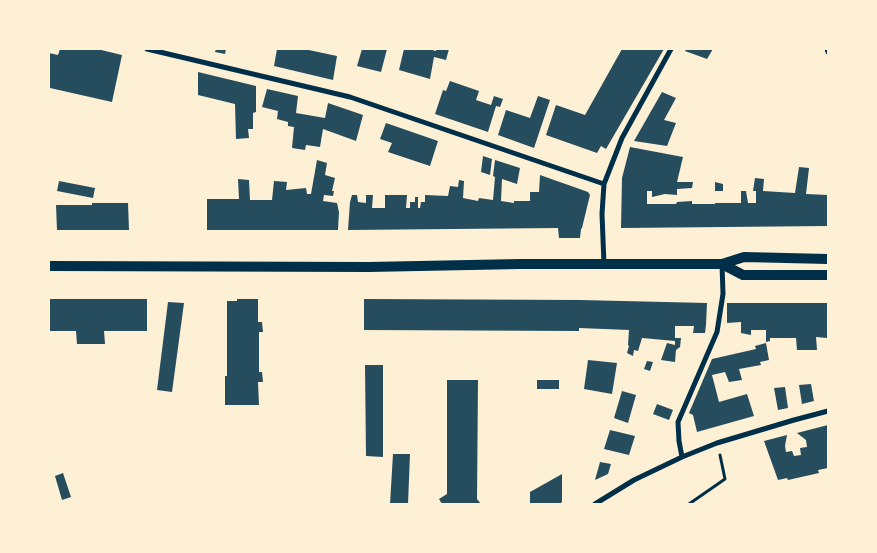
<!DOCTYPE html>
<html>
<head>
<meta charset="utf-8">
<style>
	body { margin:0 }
	#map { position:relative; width:877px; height:553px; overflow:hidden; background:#fdf0d5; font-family:Arial,sans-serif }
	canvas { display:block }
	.frame { position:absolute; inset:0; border:50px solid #fdf0d5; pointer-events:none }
</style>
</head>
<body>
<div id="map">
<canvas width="877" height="553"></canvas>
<div class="frame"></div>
</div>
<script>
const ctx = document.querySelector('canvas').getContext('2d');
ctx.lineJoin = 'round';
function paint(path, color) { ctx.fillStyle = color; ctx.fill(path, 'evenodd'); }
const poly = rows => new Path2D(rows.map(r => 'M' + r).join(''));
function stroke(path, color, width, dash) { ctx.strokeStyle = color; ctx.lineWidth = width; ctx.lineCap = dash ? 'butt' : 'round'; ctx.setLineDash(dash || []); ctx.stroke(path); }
const building = poly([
	[60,49,97,49,122,55,112,102,50,88,49,86,49,53,58,55],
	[216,49,226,49,225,54,215,52],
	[277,49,304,49,337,56,333,80,274,66],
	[362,49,387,49,381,72,357,66],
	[404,49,428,49,436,51,436,49,449,49,446,60,434,57,430,79,399,70],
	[622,49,664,49,606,149,601,146,597,153,546,135,556,105,585,115],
	[686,49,713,49,707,59,685,51],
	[198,72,256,86,256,112,253,113,253,129,248,129,249,138,236,139,235,104,198,95],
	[450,81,479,91,476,100,491,105,494,96,503,99,500,107,496,106,488,132,435,114,443,90,446,91],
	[267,89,298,96,296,113,325,118,328,103,363,115,356,141,323,129,320,147,306,145,305,150,292,148,294,127,288,126,288,122,277,119,278,111,262,107],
	[662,92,676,98,664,120,676,123,667,146,634,141],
	[538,96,550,100,534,148,498,135,506,110,530,118],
	[386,123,438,141,430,166,388,152,392,143,380,139],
	[630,147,683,157,677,182,693,182,692,188,677,189,677,195,665,194,652,197,652,191,647,191,647,204,676,204,677,202,692,201,692,204,715,204,715,203,741,203,741,191,746,191,748,203,756,203,756,191,753,191,755,178,764,179,763,191,795,193,799,167,809,168,806,194,828,195,828,226,621,228,622,178],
	[483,156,492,159,490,175,481,172],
	[317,160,327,163,325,175,335,178,332,191,334,191,333,196,324,195,323,201,337,203,339,212,338,230,207,230,207,199,239,199,238,179,249,180,250,200,272,200,274,181,287,182,286,190,306,188,307,194,311,194],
	[495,160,520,168,517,184,502,179,501,201,514,203,514,201,530,201,530,192,539,192,540,175,588,192,590,195,582,228,581,229,580,238,559,238,558,228,348,230,350,202,352,195,357,195,358,202,366,203,366,195,373,195,372,208,385,208,385,195,407,195,406,208,410,208,410,202,415,202,415,197,418,197,418,208,420,208,421,202,425,202,425,195,448,196,450,186,458,187,459,180,464,181,463,198,478,201,479,198,493,200,495,177,493,176],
	[59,181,95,188,93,198,57,191],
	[715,182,723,184,723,191,715,191],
	[92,203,128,203,129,230,57,230,56,205,92,205],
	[49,299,147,299,147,331,104,331,105,344,77,344,76,331,49,331],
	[237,299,258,299,258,322,262,322,263,332,259,332,259,372,262,372,263,382,258,382,259,405,225,405,225,376,227,376,227,301,237,301],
	[364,299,580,300,707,303,706,325,705,333,693,333,694,326,675,326,675,338,681,338,680,347,676,350,675,362,661,360,667,343,675,345,675,341,642,338,638,351,634,350,633,356,627,353,629,346,628,345,629,330,579,328,579,331,364,330],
	[168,302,184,303,172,392,157,390],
	[727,303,828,303,827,338,816,337,817,350,797,350,796,338,770,338,770,341,766,342,766,330,751,330,751,335,741,333,741,322,727,323],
	[766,343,769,360,760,362,761,365,739,369,742,380,729,382,725,372,712,375,719,402,747,394,754,416,697,432,693,415,689,413,712,359,756,349,755,346],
	[588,360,617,363,612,394,584,389],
	[647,361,653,362,650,371,644,369],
	[365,365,383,365,383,457,366,456],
	[447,380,478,380,477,499,481,504,442,504,439,499,447,494],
	[537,380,559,380,559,389,537,389],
	[811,384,814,401,802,404,799,385],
	[785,387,788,408,778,410,774,388],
	[622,391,636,395,628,423,614,418],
	[657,404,673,410,669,420,653,414],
	[828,425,828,468,818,470,819,473,788,480,787,478,778,480,764,441,787,435,785,446,786,452,792,451,794,456,801,455,800,448,807,447,806,440,797,433],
	[610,430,635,436,629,455,604,449],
	[393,454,410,454,408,504,390,504],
	[600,462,611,464,608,474,595,480],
	[63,473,71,497,62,500,55,476],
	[562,474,562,502,559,504,530,504,530,492]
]);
const path = poly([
	[689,504,725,479,720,455]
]);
const minor = poly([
	[147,49,350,97,604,184],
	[827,49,828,52],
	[604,264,602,214,604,184,622,138,671,49],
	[682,457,679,441,678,422,717,332,723,294,722,264],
	[595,504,634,480,682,457,717,443,794,420,828,411]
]);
const secondary = poly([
	[722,264,743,275,828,275],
	[49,266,369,267,520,264,722,264,744,257,828,259]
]);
paint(building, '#264d5e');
stroke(path, '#003049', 3);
stroke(minor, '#003049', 5);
stroke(secondary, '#003049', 10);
</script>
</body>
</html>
